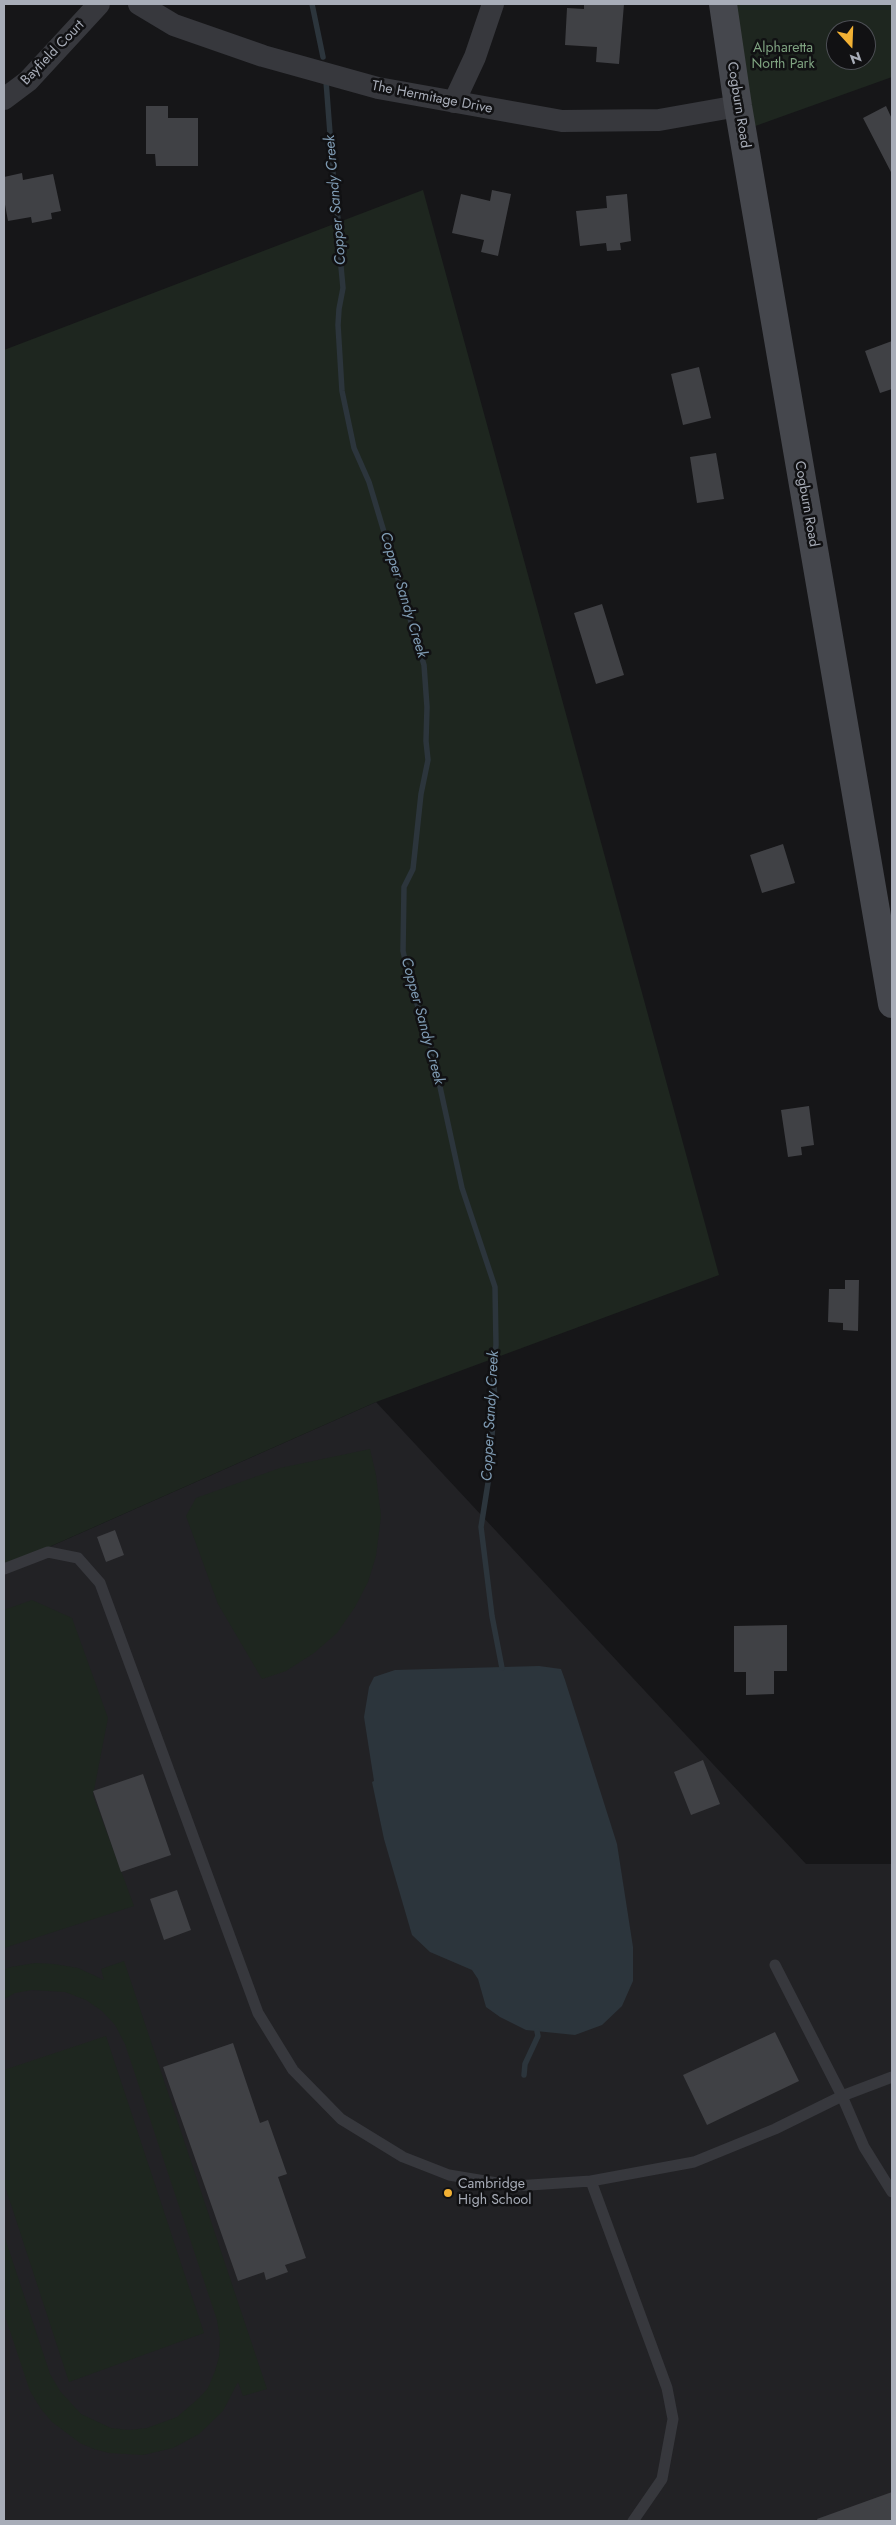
<!DOCTYPE html>
<html>
<head>
<meta charset="utf-8">
<style>
	body { margin:0 }
	#map { position:relative; width:896px; height:2525px; overflow:hidden; background:#161618; font-family:Jost,sans-serif }
	canvas { display:block }
	.frame { position:absolute; inset:0; border:5px solid #a8adb8; pointer-events:none }
	.north { position:absolute; left:826px; top:20px; width:50px; height:50px; box-sizing:border-box; background:#111113; border:1px solid #4d4f55; border-radius:50%; rotate:160deg; font-size:14px; font-weight:700; line-height:20px; text-align:center; color:#a8adb8 }
	.north::after { content:''; display:block; margin:auto; width:18px; height:22px; background:#f2b134; clip-path:polygon(50% 0,100% 100%,50% 72%,0 100%) }
</style>
</head>
<body>
<div id="map">
<canvas width="896" height="2525"></canvas>
<div class="frame"></div>
<div class="north">N</div>
</div>
<script>
const ctx = document.querySelector('canvas').getContext('2d');
ctx.lineJoin = 'round';
function paint(path, color) { ctx.fillStyle = color; ctx.fill(path, 'evenodd'); }
const poly = rows => new Path2D(rows.map(r => 'M' + r).join(''));
function stroke(path, color, width, dash) { ctx.strokeStyle = color; ctx.lineWidth = width; ctx.lineCap = dash ? 'butt' : 'round'; ctx.setLineDash(dash || []); ctx.stroke(path); }
function drawText(font, color, halo, rows, align = 'center') {
  ctx.font = font + ' Jost,sans-serif'; ctx.lineWidth = 5; ctx.setLineDash([]); ctx.textBaseline = 'middle'; ctx.strokeStyle = halo; ctx.fillStyle = color; for (const [text, x, y, turn = 0] of rows) {
    ctx.save(); ctx.translate(x, y); ctx.rotate((+turn || 0) * Math.PI / 180); ctx.textAlign = isNaN(turn) ? turn : align; if (halo) ctx.strokeText(text, 0, 0); ctx.fillText(text, 0, 0); ctx.restore();
  }
}
const built = poly([
	[376,1402,806,1864,892,1864,892,2521,4,2521,4,1567]
]);
const green = poly([
	[727,4,892,4,892,77,733,134],
	[836,30,866,30,866,60,836,60],
	[423,190,719,1275,376,1402,4,1567,4,350],
	[370,1449,376,1475,381,1516,376,1556,368,1582,355,1607,337,1633,314,1653,286,1671,262,1679,218,1604,186,1516,196,1498,280,1468],
	[32,1600,72,1618,108,1718,93,1795,134,1906,4,1948,4,1610],
	[124,1961,267,2389,243,2396,238,2382,223,2411,199,2434,173,2448,143,2455,109,2453,94,2449,80,2443,52,2422,41,2409,30,2391,4,2313,4,2235,50,2374,60,2391,81,2414,111,2428,129,2430,147,2428,177,2417,199,2398,208,2388,215,2371,219,2357,220,2339,217,2320,125,2044,115,2025,102,2011,86,2000,65,1992,32,1990,15,1993,4,1999,4,1970,11,1967,35,1963,54,1964,78,1968,104,1980,101,1969],
	[106,2036,204,2333,69,2382,4,2183,4,2070]
]);
const water = poly([
	[539,1666,561,1669,565,1680,617,1844,633,1947,633,1981,622,2006,602,2025,575,2035,526,2030,500,2017,486,2007,478,1979,472,1970,430,1952,412,1935,384,1839,372,1782,374,1781,364,1717,369,1687,374,1677,395,1670]
]);
const stream = poly([
	[312,4,323,57],
	[326,81,335,199,341,239,340,256,343,288,339,309,338,325,342,391,354,448,369,482,424,665,427,707,426,741,428,760,421,794,413,869,404,887,403,951,410,982,432,1050,462,1188,495,1287,496,1345,493,1371,495,1399,488,1483,481,1527,492,1616,502,1668],
	[524,2075,525,2064,538,2036,537,2031]
]);
const building = poly([
	[584,4,624,4,619,64,596,62,597,47,565,45,567,8,584,9],
	[146,106,168,106,168,118,198,118,198,166,156,166,155,154,146,154],
	[886,106,892,119,892,174,863,118],
	[22,173,23,180,53,174,61,211,51,213,52,219,32,223,31,217,8,221,4,199,4,177],
	[492,190,511,194,498,256,481,252,484,240,452,233,461,194,490,201],
	[627,194,631,241,620,243,621,250,607,251,606,243,580,246,576,211,607,208,606,196],
	[892,341,892,389,880,393,865,351],
	[699,367,711,418,683,425,671,374],
	[716,453,724,499,697,503,690,457],
	[602,604,624,675,596,684,574,613],
	[783,844,795,883,762,893,750,855],
	[809,1106,814,1145,801,1147,802,1155,788,1157,781,1110],
	[845,1280,859,1280,858,1331,843,1330,843,1323,828,1322,829,1289,845,1289],
	[115,1530,124,1555,106,1562,97,1537],
	[787,1625,787,1671,774,1671,774,1694,746,1695,746,1672,734,1672,734,1626],
	[703,1760,720,1804,691,1815,674,1772],
	[143,1774,171,1855,121,1872,93,1791],
	[177,1890,191,1930,164,1940,150,1899],
	[775,2032,799,2081,707,2125,683,2075],
	[233,2043,260,2123,268,2120,287,2174,278,2177,306,2258,285,2265,288,2272,266,2280,264,2272,238,2281,163,2067],
	[892,2492,892,2521,818,2521,817,2519]
]);
const lane = poly([
	[4,1569,48,1552,78,1558,100,1583,258,2013,293,2070,341,2119,403,2157,449,2175,515,2186,591,2181],
	[775,1965,842,2096,864,2147,892,2192],
	[633,2521,662,2479,673,2419,667,2388,591,2181,694,2162,775,2129,842,2096,892,2077]
]);
const street = poly([
	[139,4,174,25,263,56,378,88,562,121,659,120,738,106],
	[4,99,28,81,99,4],
	[454,102,475,57,493,4]
]);
const secondary = poly([
	[723,4,738,106,892,1004]
]);
const markers = [
	[448,2193,5,"#f2b134"]
];
const parkNames = [
	["Alpharetta",783,49],
	["North Park",783,65]
];
const streetNames = [
	["Bayfield Court",53,53,-46],
	["The Hermitage Drive",432,98,11],
	["Cogburn Road",738,105,81],
	["Cogburn Road",806,504,80]
];
const poiNames = [
	["Cambridge",458,2185],
	["High School",458,2201]
];
const waterNames = [
	["Copper Sandy Creek",336,200,-95],
	["Copper Sandy Creek",403,595,73],
	["Copper Sandy Creek",422,1021,75],
	["Copper Sandy Creek",491,1416,-87]
];
paint(built, '#222225');
paint(green, '#1e261f');
paint(water, '#2c353c');
stroke(stream, '#2c353c', 5.5);
paint(building, '#404145');
stroke(lane, '#37383d', 11);
stroke(street, '#37383d', 22);
stroke(secondary, '#45474d', 28);
for (const [x, y, r, color] of markers) { const dot = new Path2D(); dot.arc(x, y, r, 0, 2 * Math.PI); ctx.fillStyle = color; ctx.fill(dot); stroke(dot, '#111113', 2); }
drawText('14px', '#7fa381', '#111113', parkNames);
drawText('14px', '#a8adb8', '#111113', streetNames);
drawText('14px', '#a8adb8', '#111113', poiNames, 'left');
drawText('italic 15px', '#7f9bb3', '#111113', waterNames);
</script>
</body>
</html>
